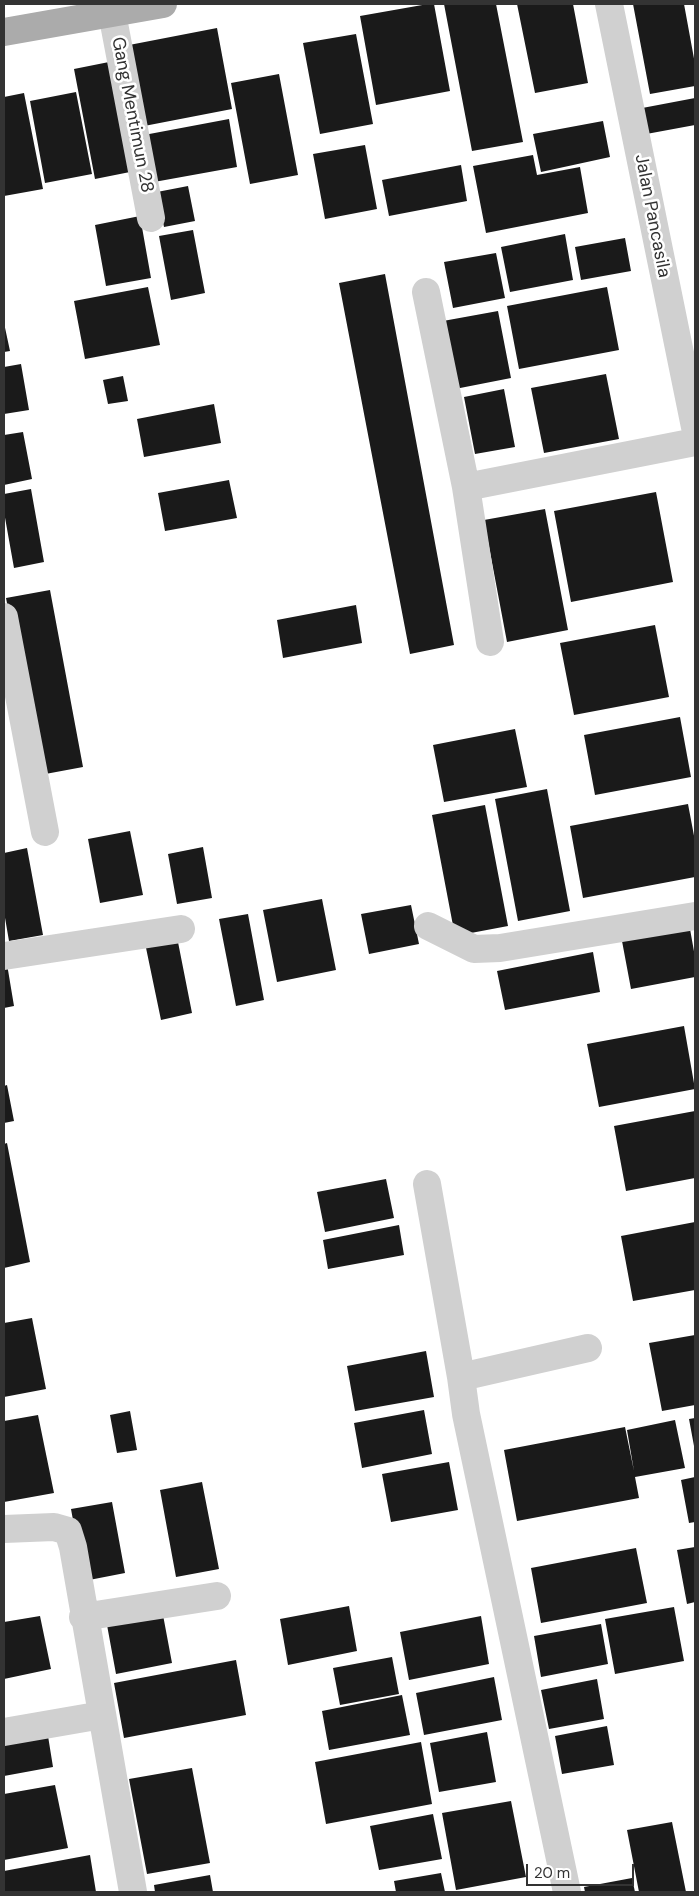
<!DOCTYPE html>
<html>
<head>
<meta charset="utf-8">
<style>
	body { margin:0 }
	#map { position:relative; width:699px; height:1896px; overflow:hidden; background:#fff; font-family:"DM Sans",sans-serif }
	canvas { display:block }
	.frame { position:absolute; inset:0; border:5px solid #333; pointer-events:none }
	.scale { position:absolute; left:526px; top:1864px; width:108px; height:22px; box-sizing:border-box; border:2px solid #333; border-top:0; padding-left:6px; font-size:15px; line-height:18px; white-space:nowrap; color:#333; -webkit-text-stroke:4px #fff; paint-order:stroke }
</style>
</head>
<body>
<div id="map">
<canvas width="699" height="1896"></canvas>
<div class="frame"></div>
<div class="scale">20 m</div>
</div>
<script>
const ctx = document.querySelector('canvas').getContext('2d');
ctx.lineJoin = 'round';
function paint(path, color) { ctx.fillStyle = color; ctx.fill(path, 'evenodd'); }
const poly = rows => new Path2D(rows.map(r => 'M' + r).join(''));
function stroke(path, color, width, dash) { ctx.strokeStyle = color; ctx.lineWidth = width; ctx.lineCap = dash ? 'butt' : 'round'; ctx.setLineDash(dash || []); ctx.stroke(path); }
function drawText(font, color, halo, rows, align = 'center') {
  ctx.font = font + ' "DM Sans",sans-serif'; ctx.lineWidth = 5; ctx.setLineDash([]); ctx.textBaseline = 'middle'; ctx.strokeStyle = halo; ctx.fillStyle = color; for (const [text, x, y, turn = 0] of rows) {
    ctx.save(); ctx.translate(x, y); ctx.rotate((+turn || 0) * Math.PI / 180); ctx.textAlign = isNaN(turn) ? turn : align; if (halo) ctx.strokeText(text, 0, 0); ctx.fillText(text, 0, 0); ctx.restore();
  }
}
const building = poly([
	[428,4,434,4,450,91,376,105,360,16],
	[444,4,496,4,523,142,472,151],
	[517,4,573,4,588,83,535,93],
	[633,4,684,4,695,64,695,86,650,94],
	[217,28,232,109,139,127,124,46],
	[356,34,373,124,320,134,303,43],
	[114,61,135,171,95,179,74,69],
	[279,74,298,175,250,184,231,83],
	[76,92,92,174,45,183,30,101],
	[24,93,43,189,4,196,4,97],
	[695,98,695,125,641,135,637,109],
	[229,119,237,167,154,182,144,135],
	[603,121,610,157,541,172,533,134],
	[365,145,377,209,325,219,313,154],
	[533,155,537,175,580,167,588,213,486,233,473,166],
	[461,165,467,201,389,216,382,180],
	[188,186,195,221,164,227,157,192],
	[140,216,151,278,106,286,95,225],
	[193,230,205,293,171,300,159,236],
	[565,234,573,280,510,292,501,247],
	[625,238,631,271,581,280,575,247],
	[496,253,505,298,453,308,444,262],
	[385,274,454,645,410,654,339,283],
	[148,287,160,345,85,359,74,301],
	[607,287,619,350,519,369,507,306],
	[498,311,511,378,455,389,443,321],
	[4,323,10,351,4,352],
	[21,364,29,410,4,414,4,367],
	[606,374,619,439,544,453,531,388],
	[123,376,128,401,108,404,103,380],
	[504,389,515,447,475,454,464,397],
	[214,404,221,443,144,457,137,419],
	[23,432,32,479,4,485,4,435],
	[229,480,237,518,165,531,158,493],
	[31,489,44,562,14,568,4,512,4,494],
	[656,492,673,582,571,602,554,511],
	[545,509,568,630,507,642,484,520],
	[50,590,83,767,40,775,6,598],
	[356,605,362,643,283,658,277,620],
	[655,625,669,697,574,715,560,643],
	[680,717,691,777,595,795,584,735],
	[515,729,527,787,444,802,433,745],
	[547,789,570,911,518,921,495,799],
	[688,804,695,841,695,877,583,898,570,826],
	[485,805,508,926,455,936,432,815],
	[130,831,143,895,100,903,88,839],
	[203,847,212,898,177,904,168,854],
	[27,848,43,935,9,941,4,912,4,853],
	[322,899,336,970,277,982,263,910],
	[411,905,419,944,369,954,361,914],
	[248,914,264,1000,236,1006,219,919],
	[690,929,695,957,695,977,631,989,622,941],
	[177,937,192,1013,161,1020,145,943],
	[593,952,600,992,505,1010,497,971],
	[4,964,7,964,14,1006,4,1008],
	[684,1026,695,1089,599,1107,587,1044],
	[7,1085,14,1121,4,1123,4,1086],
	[695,1111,695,1178,626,1191,614,1126],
	[7,1143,30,1262,4,1268,4,1144],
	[386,1179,394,1218,325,1232,317,1192],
	[695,1222,695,1290,633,1301,621,1236],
	[399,1225,404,1255,328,1269,323,1240],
	[32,1318,46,1389,4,1397,4,1323],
	[695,1335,695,1405,662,1411,649,1343],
	[426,1351,434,1397,355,1411,347,1366],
	[424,1410,432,1454,362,1468,354,1423],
	[130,1411,137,1450,117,1453,110,1415],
	[38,1415,54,1493,4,1502,4,1421],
	[695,1418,695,1446,694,1446,689,1419],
	[675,1420,685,1468,635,1477,639,1498,517,1521,504,1450,625,1427,634,1471,627,1430],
	[449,1462,458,1510,391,1522,382,1474],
	[695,1477,695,1522,689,1523,681,1480],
	[202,1482,219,1569,176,1577,160,1490],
	[112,1502,125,1573,84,1581,71,1509],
	[695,1547,695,1602,687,1604,677,1550],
	[636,1548,647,1603,541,1623,531,1568],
	[349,1606,357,1651,288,1665,280,1619],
	[674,1607,684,1661,615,1674,605,1619],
	[163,1615,172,1663,116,1674,107,1625],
	[40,1616,51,1669,4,1679,4,1622],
	[481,1616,489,1664,409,1680,400,1632],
	[601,1624,608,1664,541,1677,534,1636],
	[392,1657,399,1694,340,1705,333,1668],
	[236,1660,246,1715,124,1738,114,1683],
	[494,1677,502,1720,424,1735,416,1693],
	[597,1679,604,1719,549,1729,541,1690],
	[402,1695,410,1735,329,1750,322,1711],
	[607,1726,614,1765,562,1774,555,1736],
	[487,1732,496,1782,439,1792,430,1743],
	[48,1736,53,1767,4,1776,4,1744],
	[421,1742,432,1804,326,1824,315,1762],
	[192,1768,210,1863,147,1874,129,1779],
	[55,1785,68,1848,4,1860,4,1794],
	[511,1801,526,1877,456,1890,442,1813],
	[433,1814,442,1859,379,1870,370,1826],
	[672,1822,686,1892,639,1892,627,1830],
	[90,1855,96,1892,5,1892,4,1871],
	[441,1873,445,1892,396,1892,394,1881],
	[210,1875,213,1892,155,1892,154,1885],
	[632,1878,635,1892,585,1892,584,1887]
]);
const minor = poly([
	[609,4,695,427],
	[112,13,151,218],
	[426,292,466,487,490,642],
	[466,487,695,442],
	[4,617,45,832],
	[428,926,474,949,500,948,695,916],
	[4,956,181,929],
	[427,1184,461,1377],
	[4,1529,54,1527,68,1531,73,1547,133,1892],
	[83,1617,217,1596],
	[4,1732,102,1715],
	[567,1892,466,1414,461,1377,588,1348]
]);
const major = poly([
	[4,32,163,4]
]);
const streetNames = [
	["Gang Mentimun 28",132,115,79],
	["Jalan Pancasila",652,216,79]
];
paint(building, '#1a1a1a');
stroke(minor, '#d0d0d0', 28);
stroke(major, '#ababab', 28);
drawText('18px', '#333', '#fff', streetNames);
</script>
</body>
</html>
